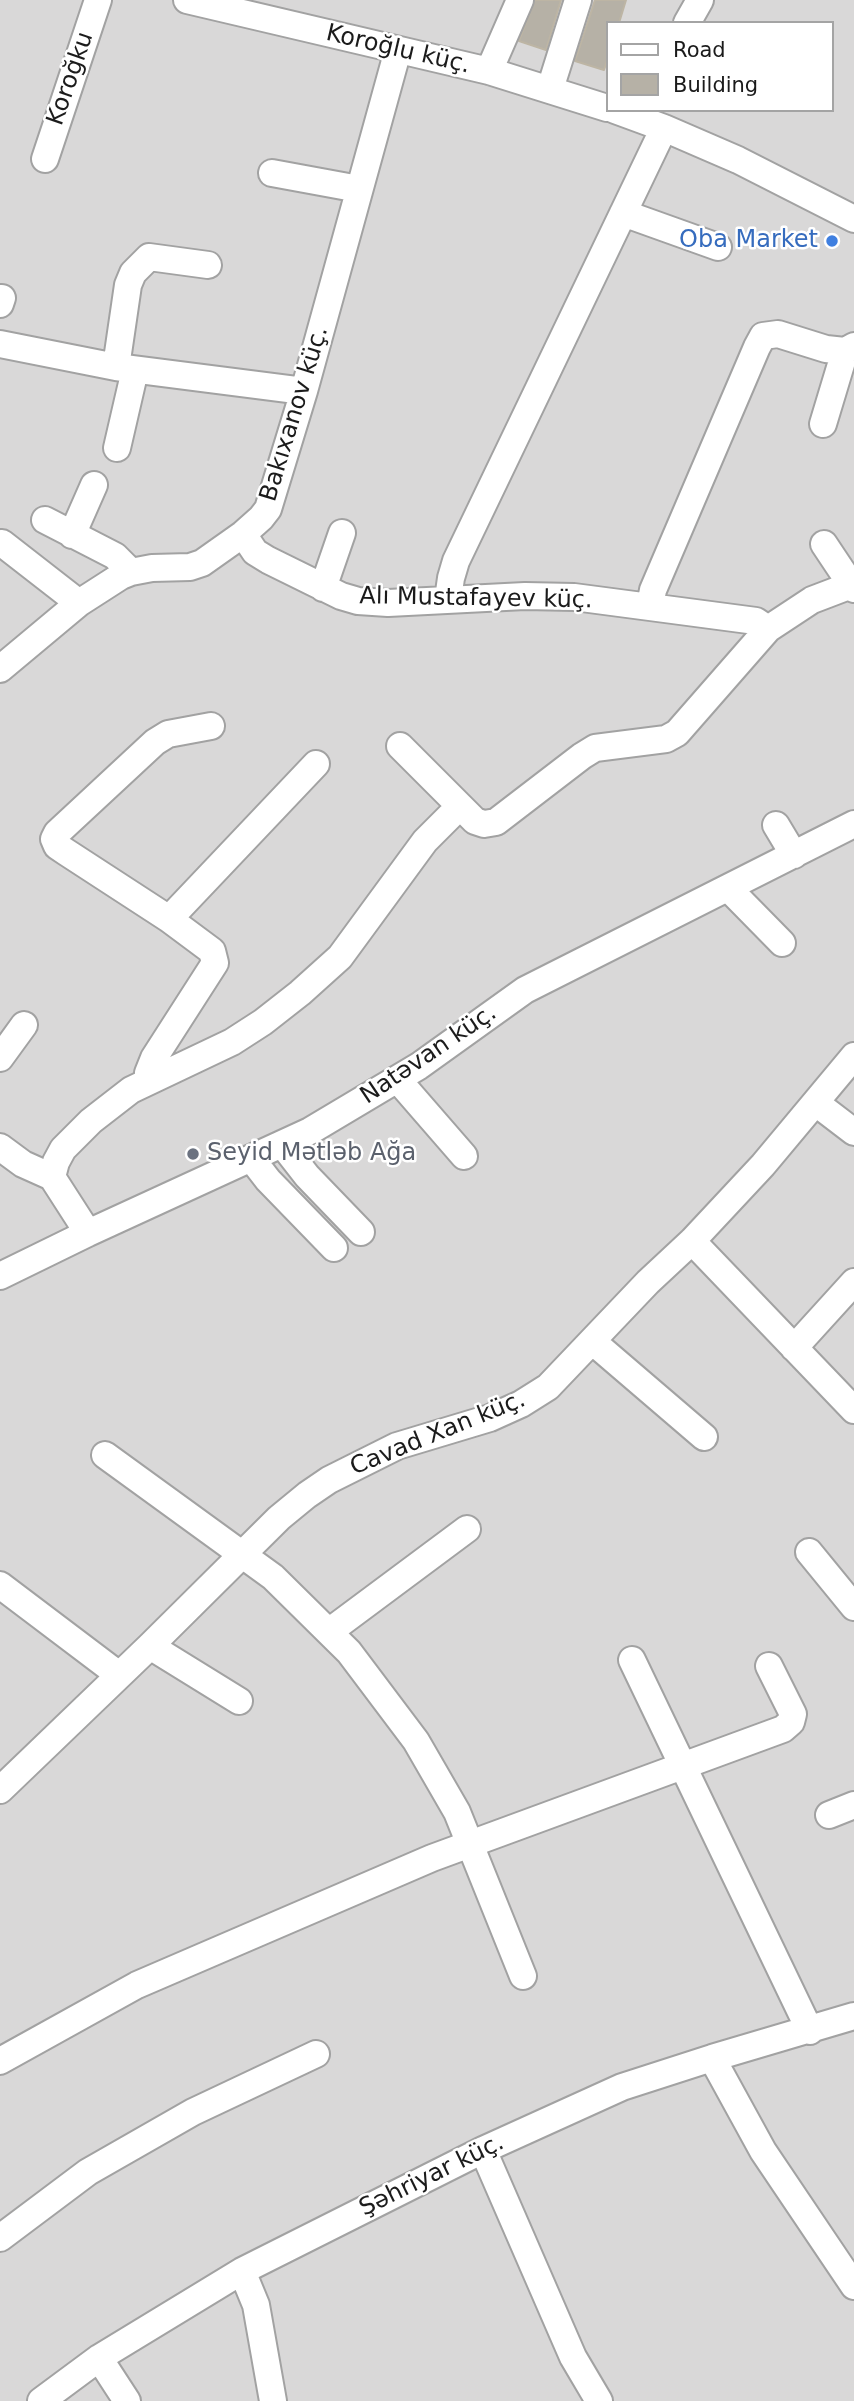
<!DOCTYPE html>
<html>
<head>
<meta charset="utf-8">
<style>
	body { margin:0 }
	#map { position:relative; width:854px; height:2401px; overflow:hidden; background:#ecebe1; font-family:"DejaVu Sans",sans-serif }
	canvas { display:block }
	.legend { position:absolute; left:606px; top:21px; width:228px; height:91px; box-sizing:border-box; background:#fff; border:2px solid #a4a4a4; margin:0; padding:9px 12px; list-style:none; font-size:21px; color:#1b1b1b }
	.legend li { display:flex; align-items:center; gap:14px; height:35px }
	.legend b { width:35px; border:2px solid #a4a4a4 }
</style>
</head>
<body>
<div id="map">
<canvas width="854" height="2401"></canvas>
<ul class="legend">
<li><b style="height:9px;background:#fff"></b>Road</li>
<li><b style="height:19px;background:#b6b1a6"></b>Building</li>
</ul>
</div>
<script>
const ctx = document.querySelector('canvas').getContext('2d');
ctx.lineJoin = 'round';
function paint(path, color) { ctx.fillStyle = color; ctx.fill(path, 'evenodd'); }
const poly = rows => new Path2D(rows.map(r => 'M' + r).join(''));
function stroke(path, color, width, dash) { ctx.strokeStyle = color; ctx.lineWidth = width; ctx.lineCap = dash ? 'butt' : 'round'; ctx.setLineDash(dash || []); ctx.stroke(path); }
function drawText(font, color, halo, rows, align = 'center') {
  ctx.font = font + ' "DejaVu Sans",sans-serif'; ctx.lineWidth = 5; ctx.setLineDash([]); ctx.textBaseline = 'middle'; ctx.strokeStyle = halo; ctx.fillStyle = color; for (const [text, x, y, turn = 0] of rows) {
    ctx.save(); ctx.translate(x, y); ctx.rotate((+turn || 0) * Math.PI / 180); ctx.textAlign = isNaN(turn) ? turn : align; if (halo) ctx.strokeText(text, 0, 0); ctx.fillText(text, 0, 0); ctx.restore();
  }
}
const residential = poly([
	[0,0,854,0,854,2401,0,2401],
	[607,23,831,23,831,110,607,110]
]);
const building = poly([
	[535,0,561,0,546,50,519,41,535,0],
	[595,0,626,0,619,23,607,23,607,61,604,70,575,61,595,0]
]);
const minor = poly([
	[187,0,489,71,607,108],
	[687,23,700,0],
	[489,71,520,0],
	[550,89,578,0],
	[615,110,664,128,738,160,854,219],
	[45,159,98,0],
	[272,173,359,189],
	[623,213,718,247],
	[0,304,2,298],
	[0,344,116,367,304,391],
	[116,367,128,285,133,273,149,257,208,265],
	[823,424,845,351],
	[117,448,135,370],
	[45,520,115,556,131,572],
	[243,534,255,552,268,560,341,596,358,601,388,603,525,596,574,597,756,621,768,629],
	[72,535,94,485],
	[2,543,79,603],
	[824,544,854,589],
	[323,588,342,533],
	[448,599,451,578,456,561,664,128],
	[650,606,653,590,757,347,763,336,778,334,826,349,845,351,854,346],
	[0,669,79,603,121,576,131,572,152,568,190,567,202,563,243,534,261,518,268,509,304,391,398,50],
	[400,746,460,806],
	[776,825,794,855],
	[728,888,782,943],
	[169,919,316,764],
	[0,1058,24,1025],
	[150,1079,148,1073,154,1058,215,963,212,951,169,919,66,852,57,846,54,839,57,833,155,742,168,734,211,726],
	[398,1080,464,1156],
	[816,1103,854,1132],
	[282,1144,307,1176,361,1232],
	[0,1147,23,1164,52,1177],
	[251,1158,268,1180,334,1248],
	[88,1233,52,1177,56,1162,63,1149,91,1121,131,1090,232,1042,263,1022,300,993,340,957,425,841,460,806,475,821,484,824,496,822,582,756,595,748,666,739,677,733,768,629,812,600,854,584],
	[692,1241,854,1410],
	[0,1276,88,1233,310,1131,419,1066,525,990,854,824],
	[592,1341,704,1437],
	[794,1348,854,1282],
	[105,1455,273,1577,349,1652,416,1741,457,1812,523,1976],
	[809,1552,854,1607],
	[0,1585,119,1675],
	[330,1631,467,1529],
	[150,1646,239,1701],
	[632,1660,810,2031],
	[0,1790,150,1646,279,1518,307,1495,329,1480,397,1446,490,1418,521,1404,548,1387,648,1282,692,1241,763,1165,854,1056],
	[829,1815,854,1805],
	[712,2058,763,2151,854,2286],
	[0,2061,137,1985,432,1858,783,1729,791,1722,793,1714,769,1666],
	[483,2150,573,2357,599,2401],
	[0,2238,88,2172,193,2112,316,2054],
	[242,2271,256,2305,273,2401],
	[99,2358,127,2401],
	[41,2401,99,2358,242,2271,483,2150,622,2087,712,2058,854,2016]
]);
const markers = [
	[832,241,7,"#3f7fe0"],
	[193,1154,7,"#6b7280"]
];
const streetNames = [
	["Koroğlu küç.",398,50,13],
	["Koroğku",71,79,-71],
	["Bakıxanov küç.",295,414,-73],
	["Alı Mustafayev küç.",476,599,1],
	["Natəvan küç.",429,1055,-34],
	["Cavad Xan küç.",438,1434,-22],
	["Şəhriyar küç.",432,2176,-26]
];
const shopNames = [
	["Oba Market",818,241]
];
const worshipNames = [
	["Seyid Mətləb Ağa",207,1154]
];
paint(residential, '#d9d8d8');
paint(building, '#b6b1a6');
stroke(building, '#bdb5a4', 2);
stroke(minor, '#a2a2a2', 30);
stroke(minor, '#fff', 26);
for (const [x, y, r, color] of markers) { const dot = new Path2D(); dot.arc(x, y, r, 0, 2 * Math.PI); ctx.fillStyle = color; ctx.fill(dot); stroke(dot, '#fff', 2.5); }
drawText('24px', '#1b1b1b', '#fff', streetNames);
drawText('24px', '#366cbe', '#fff', shopNames, 'right');
drawText('24px', '#5b616d', '#fff', worshipNames, 'left');
</script>
</body>
</html>
